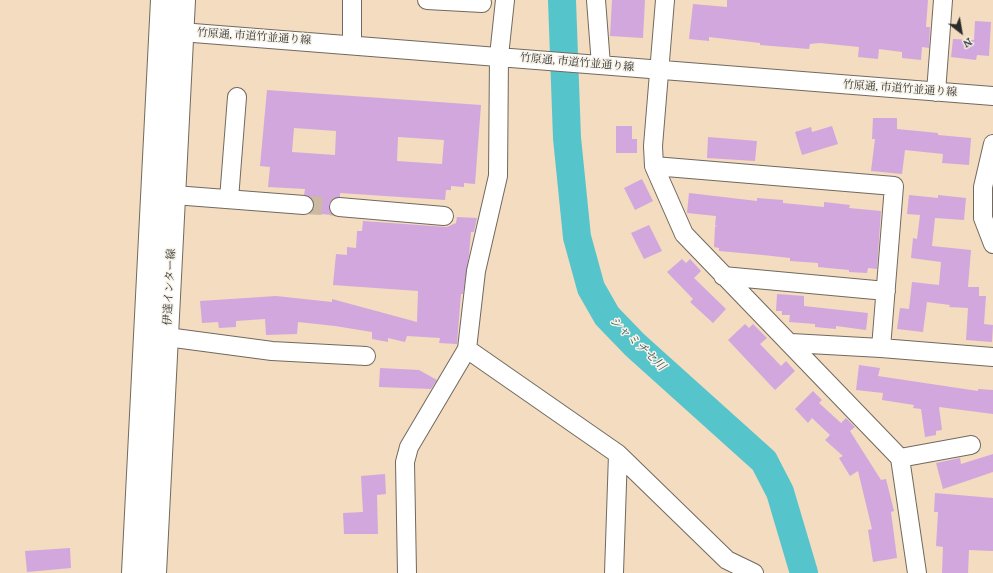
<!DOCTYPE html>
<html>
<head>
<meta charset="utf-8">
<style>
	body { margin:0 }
	#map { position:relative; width:993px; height:573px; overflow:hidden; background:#f3dcbf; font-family:"IM FELL French Canon",serif }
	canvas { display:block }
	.north { position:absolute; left:941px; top:12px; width:40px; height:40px; -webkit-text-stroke:3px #f7f3e8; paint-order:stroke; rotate:149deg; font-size:11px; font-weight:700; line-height:16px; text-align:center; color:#2b2b2b }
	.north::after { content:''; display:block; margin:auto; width:14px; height:18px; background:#2b2b2b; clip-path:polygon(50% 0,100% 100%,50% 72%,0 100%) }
</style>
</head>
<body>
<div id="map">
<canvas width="993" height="573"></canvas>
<div class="north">N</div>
</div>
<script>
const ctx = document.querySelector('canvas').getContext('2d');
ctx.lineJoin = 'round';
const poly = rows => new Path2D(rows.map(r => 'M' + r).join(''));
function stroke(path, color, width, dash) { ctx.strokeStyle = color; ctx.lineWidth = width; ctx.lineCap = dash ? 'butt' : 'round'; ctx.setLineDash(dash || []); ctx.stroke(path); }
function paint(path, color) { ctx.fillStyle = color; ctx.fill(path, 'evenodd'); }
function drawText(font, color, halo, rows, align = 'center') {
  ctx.font = font + ' "IM FELL French Canon","Noto Serif JP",serif'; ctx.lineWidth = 3; ctx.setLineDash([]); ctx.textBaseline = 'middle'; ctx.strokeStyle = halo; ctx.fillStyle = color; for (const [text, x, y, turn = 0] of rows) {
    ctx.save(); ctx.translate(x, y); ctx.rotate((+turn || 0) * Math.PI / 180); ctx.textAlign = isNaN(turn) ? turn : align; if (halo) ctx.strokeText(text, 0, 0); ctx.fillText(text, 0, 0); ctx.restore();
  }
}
const river = poly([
	[562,0,567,138,577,237,591,288,607,316,635,345,764,461,780,492,804,573]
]);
const building = poly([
	[612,0,645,0,643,38,610,36],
	[727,0,928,0,926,27,930,27,929,48,922,47,921,60,902,58,902,52,879,49,878,59,858,57,859,47,820,43,810,44,809,49,760,45,760,43,709,37,709,41,689,39,693,4,727,7],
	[975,21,991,22,989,56,977,55,976,60,951,57,953,39,974,40],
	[267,90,481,105,475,184,464,183,464,187,451,186,451,190,446,190,445,200,340,193,340,197,331,201,329,206,332,215,310,213,314,206,314,201,310,197,304,195,305,189,268,187,270,167,260,166],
	[294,128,336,131,335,155,292,152],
	[398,137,444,140,442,164,397,161],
	[873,118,897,118,897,129,938,133,938,135,971,138,969,165,942,163,943,154,905,150,902,174,871,171,875,139,872,139],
	[616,126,632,126,632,139,637,139,637,153,616,153],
	[832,126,838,144,802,155,795,132,811,127,812,132],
	[708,137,757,141,755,161,707,158],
	[642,179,653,201,635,210,624,188],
	[689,193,757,201,757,198,783,200,783,203,824,207,824,202,850,205,849,208,881,211,877,269,868,268,867,273,849,272,849,270,818,267,818,263,790,261,790,258,763,255,719,251,719,248,714,247,715,227,718,225,715,226,716,216,687,213],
	[909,195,938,198,938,195,966,198,964,220,935,218,932,246,971,250,968,287,979,287,979,296,986,296,984,324,993,325,992,342,966,340,968,308,949,307,950,305,927,302,923,332,897,329,900,308,909,309,912,282,939,285,941,262,911,258,913,238,917,239,920,215,907,214],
	[457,217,477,218,474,232,471,232,469,255,463,294,461,294,457,344,439,343,440,338,407,336,405,342,388,338,388,342,372,339,372,332,335,326,298,322,297,334,266,335,265,319,236,321,236,327,219,328,218,322,202,323,200,301,276,296,332,302,332,299,417,322,418,291,333,285,336,254,347,255,347,247,356,248,357,231,362,231,363,221,447,227,456,223],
	[649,225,662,251,644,259,631,233],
	[682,259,686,263,690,259,701,271,694,278,726,309,713,323,690,302,693,299,667,272],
	[777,294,804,296,804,306,868,313,866,330,836,326,836,329,815,327,815,324,789,322,790,315,782,315,782,311,776,311],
	[745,324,749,328,753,324,767,338,760,344,781,366,786,361,795,371,775,390,728,340],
	[859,365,880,368,878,376,978,391,978,389,993,390,993,414,939,407,942,430,936,431,936,435,925,437,921,409,913,408,914,405,882,400,883,393,856,390],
	[380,368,419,370,437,380,431,389,379,387],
	[813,391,822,400,819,403,841,423,846,418,855,427,850,431,881,480,886,479,894,511,891,512,897,558,873,562,868,530,872,529,858,471,850,476,839,458,843,456,825,440,830,435,812,418,808,423,795,409],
	[993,454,993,472,943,489,936,463,960,458,961,464],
	[385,474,386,494,377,495,378,534,344,534,343,513,363,512,361,476],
	[935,493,993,498,993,551,969,550,968,573,942,573,943,547,936,546,938,512,934,512],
	[70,548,71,568,27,572,25,551]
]);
const minorTunnel = poly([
	[304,205,339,207]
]);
const minor = poly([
	[427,0,482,3],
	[596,0,601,65],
	[665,0,653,146,654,166,684,234,900,458,917,573],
	[168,31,993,96],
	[352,45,352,0],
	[936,92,943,0],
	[993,144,983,187,983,218,993,244],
	[654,166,894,186,881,348],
	[174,195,304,205],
	[229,199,237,97],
	[339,207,444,216],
	[723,276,886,291],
	[167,337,272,351,366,356],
	[791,343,881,348,993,357],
	[467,349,618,454,727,560,754,573],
	[900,458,971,445],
	[407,573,405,462,409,447,467,349,476,271,498,176,499,56,505,0],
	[614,573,618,454]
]);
const major = poly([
	[133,573,162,0],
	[155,573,184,0]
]);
const streetNames = [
	["竹原通, 市道竹並通り線",254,37,4],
	["竹原通, 市道竹並通り線",577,63,5],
	["竹原通, 市道竹並通り線",900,89,4],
	["伊達インター線",170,287,-87]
];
const waterNames = [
	["シャミチセ川",637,344,44]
];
stroke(river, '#56c4cb', 28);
paint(building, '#d2a7de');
stroke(minorTunnel, '#cbb9a1', 18, [18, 9]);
stroke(minor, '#71695f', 20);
stroke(major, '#71695f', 24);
stroke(minor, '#fff', 18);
stroke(major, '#fff', 22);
drawText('11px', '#2b2b2b', '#f7f3e8', streetNames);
drawText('italic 12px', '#38595b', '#f7f3e8', waterNames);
</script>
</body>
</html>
